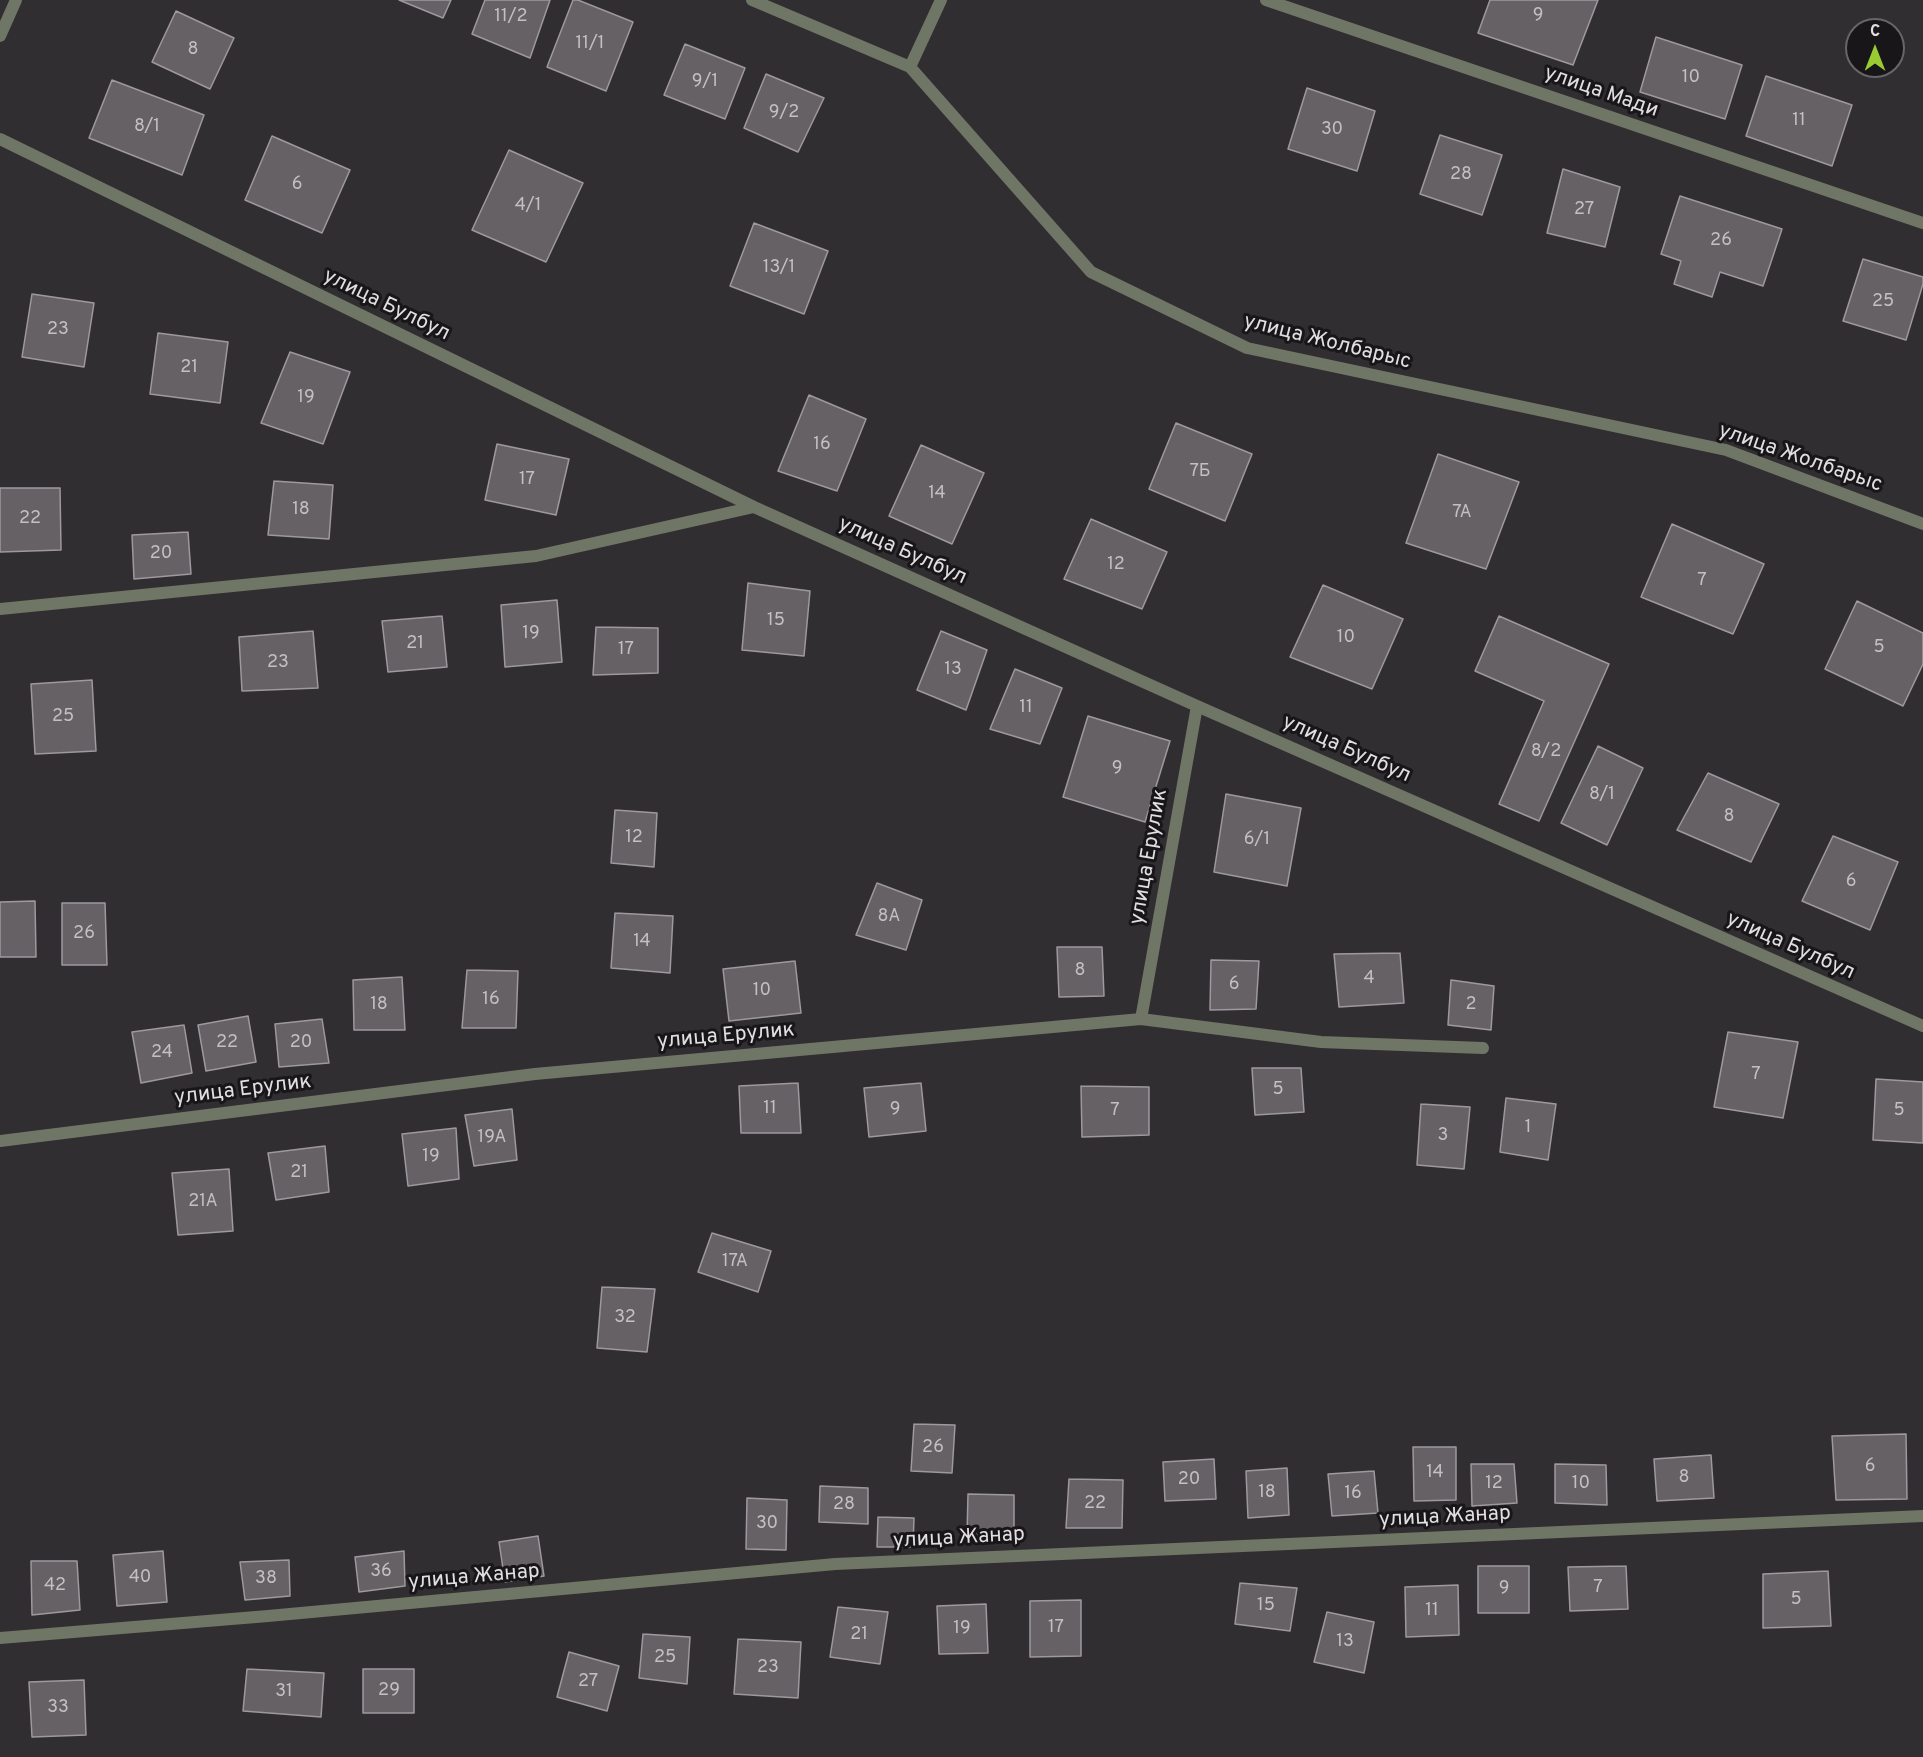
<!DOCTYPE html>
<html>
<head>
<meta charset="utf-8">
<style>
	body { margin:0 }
	#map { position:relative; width:1923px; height:1757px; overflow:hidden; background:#312e31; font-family:Overpass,sans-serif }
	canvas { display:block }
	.north { position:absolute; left:1845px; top:18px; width:60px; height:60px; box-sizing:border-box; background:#181618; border:2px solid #686668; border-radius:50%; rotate:0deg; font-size:16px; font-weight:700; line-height:24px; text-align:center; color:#e1dfe1 }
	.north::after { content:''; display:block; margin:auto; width:21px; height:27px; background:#9bcb33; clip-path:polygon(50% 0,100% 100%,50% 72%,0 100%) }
</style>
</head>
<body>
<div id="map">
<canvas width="1923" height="1757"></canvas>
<div class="north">С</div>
</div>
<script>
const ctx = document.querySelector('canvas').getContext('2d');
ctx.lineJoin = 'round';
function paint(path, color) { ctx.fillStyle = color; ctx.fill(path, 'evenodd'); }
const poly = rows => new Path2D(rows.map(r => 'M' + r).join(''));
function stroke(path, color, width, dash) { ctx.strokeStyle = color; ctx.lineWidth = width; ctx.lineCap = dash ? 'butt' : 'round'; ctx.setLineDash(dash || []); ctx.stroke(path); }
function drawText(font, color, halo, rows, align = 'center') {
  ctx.font = font + ' Overpass,sans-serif'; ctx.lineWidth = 6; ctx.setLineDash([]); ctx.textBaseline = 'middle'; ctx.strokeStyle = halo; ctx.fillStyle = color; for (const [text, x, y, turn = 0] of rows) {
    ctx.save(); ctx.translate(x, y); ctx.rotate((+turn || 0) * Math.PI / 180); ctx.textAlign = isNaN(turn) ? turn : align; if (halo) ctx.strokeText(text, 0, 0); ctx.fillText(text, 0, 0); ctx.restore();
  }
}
const building = poly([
	[399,0,451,0,443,18,399,0],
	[485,0,550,0,530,58,472,34,485,0],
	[573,0,578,0,633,22,606,91,547,67,573,0],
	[1490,0,1598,0,1573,65,1478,33,1490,0],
	[176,11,234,38,210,89,152,62,176,11],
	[1656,37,1742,65,1725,119,1640,92,1656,37],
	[685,44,745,68,725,119,664,95,685,44],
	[766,74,824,98,798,152,744,128,766,74],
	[1766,76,1852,105,1832,166,1746,136,1766,76],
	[112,80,204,115,182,175,89,138,112,80],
	[1307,88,1375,111,1357,171,1288,149,1307,88],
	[1440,135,1502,155,1482,215,1420,194,1440,135],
	[272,136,350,170,322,233,245,200,272,136],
	[509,150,583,183,546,262,472,230,509,150],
	[1563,169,1620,187,1605,247,1547,233,1563,169],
	[1680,196,1782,229,1763,286,1720,272,1712,297,1674,284,1681,261,1661,254,1680,196],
	[754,223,828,251,804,314,730,286,754,223],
	[1863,259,1923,277,1923,284,1906,340,1843,321,1863,259],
	[32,294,94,303,84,367,22,357,32,294],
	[158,333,228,342,220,403,150,394,158,333],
	[290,352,350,372,323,444,261,423,290,352],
	[809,395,866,419,837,491,778,471,809,395],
	[1176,423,1252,454,1225,521,1149,489,1176,423],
	[497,444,569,459,556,515,485,500,497,444],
	[921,445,984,473,952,544,889,516,921,445],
	[1438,454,1519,482,1486,569,1406,543,1438,454],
	[274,481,333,485,329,539,268,535,274,481],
	[0,488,60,488,61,550,0,552,0,488],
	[1091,519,1167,552,1142,609,1064,579,1091,519],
	[1672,524,1764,564,1733,634,1641,597,1672,524],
	[188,532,191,574,134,579,132,535,188,532],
	[748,583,810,591,804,656,742,650,748,583],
	[1323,585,1403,619,1372,689,1290,657,1323,585],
	[557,600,562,662,505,667,501,605,557,600],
	[1857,601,1923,633,1923,664,1903,706,1825,669,1857,601],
	[442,616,447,667,388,672,382,621,442,616],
	[1499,616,1609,664,1539,821,1499,804,1544,701,1475,671,1499,616],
	[596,627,658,628,658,673,593,675,596,627],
	[313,631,318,688,242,691,239,637,313,631],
	[941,631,987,650,966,710,917,690,941,631],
	[1015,669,1062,688,1040,744,990,729,1015,669],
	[92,680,96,751,35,754,31,684,92,680],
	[1088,716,1170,741,1145,822,1063,797,1088,716],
	[1598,746,1643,768,1607,845,1561,823,1598,746],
	[1708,773,1779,804,1751,862,1677,830,1708,773],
	[1226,794,1301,808,1287,886,1214,872,1226,794],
	[615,810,657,813,654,867,611,863,615,810],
	[1833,836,1898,862,1870,930,1802,901,1833,836],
	[877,883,922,900,906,950,856,935,877,883],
	[35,901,36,957,0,957,0,902,35,901],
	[62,903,105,903,107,965,62,965,62,903],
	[615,913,673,916,670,973,611,968,615,913],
	[1057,947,1102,947,1104,996,1059,997,1057,947],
	[1400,953,1404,1003,1339,1007,1334,954,1400,953],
	[1211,960,1259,961,1256,1009,1210,1010,1211,960],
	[795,961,801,1013,729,1021,723,969,795,961],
	[467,970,518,971,516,1028,462,1028,467,970],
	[402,977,405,1030,354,1030,353,980,402,977],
	[1451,980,1494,986,1491,1030,1448,1025,1451,980],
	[248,1016,256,1062,206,1071,198,1025,248,1016],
	[322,1019,329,1063,279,1067,275,1024,322,1019],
	[184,1025,192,1073,141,1083,132,1032,184,1025],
	[1728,1032,1798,1042,1783,1118,1714,1107,1728,1032],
	[1252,1068,1301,1068,1304,1112,1255,1115,1252,1068],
	[1876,1079,1923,1082,1923,1143,1873,1140,1876,1079],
	[798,1083,801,1133,741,1133,739,1086,798,1083],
	[921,1083,926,1131,869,1137,864,1088,921,1083],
	[1081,1086,1149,1087,1149,1135,1082,1137,1081,1086],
	[1506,1098,1556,1104,1548,1160,1500,1152,1506,1098],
	[1421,1104,1470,1107,1464,1169,1417,1165,1421,1104],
	[512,1109,517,1160,474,1166,465,1115,512,1109],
	[456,1128,459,1179,408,1186,402,1134,456,1128],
	[325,1146,329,1192,276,1200,268,1153,325,1146],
	[229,1169,233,1231,178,1235,172,1173,229,1169],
	[712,1233,771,1251,758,1292,698,1272,712,1233],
	[602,1287,655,1289,647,1352,597,1348,602,1287],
	[914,1424,955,1425,952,1473,911,1471,914,1424],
	[1906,1434,1907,1499,1836,1500,1832,1436,1906,1434],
	[1413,1447,1456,1447,1456,1500,1414,1501,1413,1447],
	[1711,1455,1714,1498,1657,1501,1654,1459,1711,1455],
	[1214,1459,1216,1499,1165,1501,1163,1462,1214,1459],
	[1471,1464,1514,1464,1517,1503,1472,1506,1471,1464],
	[1555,1464,1606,1465,1607,1505,1555,1503,1555,1464],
	[1287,1468,1289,1515,1248,1518,1246,1471,1287,1468],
	[1374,1471,1378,1513,1332,1516,1328,1474,1374,1471],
	[1069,1479,1123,1480,1122,1528,1066,1528,1069,1479],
	[820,1486,868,1488,868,1524,819,1522,820,1486],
	[968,1494,1014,1495,1014,1537,967,1535,968,1494],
	[747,1498,787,1500,786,1550,746,1549,747,1498],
	[878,1517,914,1518,913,1547,877,1547,878,1517],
	[538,1536,544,1576,505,1582,499,1542,538,1536],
	[163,1551,167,1602,117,1606,113,1555,163,1551],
	[404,1551,405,1586,359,1592,355,1557,404,1551],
	[289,1560,290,1596,245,1600,240,1562,289,1560],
	[31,1561,77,1561,80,1610,32,1615,31,1561],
	[1478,1566,1529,1566,1529,1613,1478,1613,1478,1566],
	[1626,1566,1628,1609,1570,1611,1568,1567,1626,1566],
	[1828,1571,1831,1626,1763,1628,1763,1574,1828,1571],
	[1240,1583,1297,1588,1290,1631,1235,1624,1240,1583],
	[1458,1585,1459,1635,1406,1637,1405,1587,1458,1585],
	[1081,1600,1081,1656,1030,1657,1030,1601,1081,1600],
	[986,1604,988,1653,939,1654,937,1606,986,1604],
	[838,1607,888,1612,880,1664,830,1657,838,1607],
	[1327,1612,1374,1622,1364,1673,1314,1662,1327,1612],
	[643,1634,690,1637,687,1684,639,1678,643,1634],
	[738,1639,801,1642,798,1698,734,1694,738,1639],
	[569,1652,619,1666,607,1711,557,1697,569,1652],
	[247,1669,324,1673,321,1717,243,1711,247,1669],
	[363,1669,414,1669,414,1713,363,1713,363,1669],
	[84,1680,86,1735,32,1737,29,1682,84,1680]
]);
const minor = poly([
	[752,0,910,67,1091,272,1247,348,1726,450,1923,524],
	[1266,0,1923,223],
	[910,67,941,0],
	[0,139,754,507,1197,706,1923,1026],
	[0,609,536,556,754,507],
	[1141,1019,1321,1042,1483,1048],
	[0,1141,535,1074,1141,1019,1197,706],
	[0,1638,268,1616,835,1564,1923,1516]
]);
const tertiary = poly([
	[0,36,16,0]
]);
const numberNames = [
	["9",1538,16],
	["11/2",511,17],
	["11/1",590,44],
	["8",193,50],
	["10",1691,78],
	["9/1",705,82],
	["9/2",784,113],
	["11",1799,121],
	["8/1",147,127],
	["30",1332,130],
	["28",1461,175],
	["6",297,185],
	["4/1",528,206],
	["27",1584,210],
	["26",1721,241],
	["13/1",779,268],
	["25",1883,302],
	["23",58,330],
	["21",189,368],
	["19",306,398],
	["16",822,445],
	["7Б",1200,472],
	["17",527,480],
	["14",937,494],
	["18",301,510],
	["7А",1462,513],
	["22",30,519],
	["20",161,554],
	["12",1116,565],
	["7",1702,581],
	["15",776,621],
	["19",531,634],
	["10",1346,638],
	["21",415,644],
	["5",1879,648],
	["17",626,650],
	["23",278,663],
	["13",953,670],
	["11",1026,708],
	["25",63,717],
	["8/2",1546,752],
	["9",1117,769],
	["8/1",1602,795],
	["8",1729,817],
	["12",634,838],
	["6/1",1257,840],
	["6",1851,882],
	["8А",889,917],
	["26",84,934],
	["14",642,942],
	["8",1080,971],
	["4",1369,979],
	["6",1234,985],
	["10",762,991],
	["16",491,1000],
	["18",379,1005],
	["2",1471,1005],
	["22",227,1043],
	["20",301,1043],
	["24",162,1053],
	["7",1756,1075],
	["5",1278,1090],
	["11",770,1109],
	["9",895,1110],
	["7",1115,1111],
	["5",1899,1111],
	["1",1528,1128],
	["3",1443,1136],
	["19А",492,1138],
	["19",431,1157],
	["21",299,1173],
	["21А",203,1202],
	["17А",735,1262],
	["32",625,1318],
	["26",933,1448],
	["6",1870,1467],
	["14",1435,1473],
	["8",1684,1478],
	["20",1189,1480],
	["12",1494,1484],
	["10",1581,1484],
	["18",1267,1493],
	["16",1353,1494],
	["22",1095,1504],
	["28",844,1505],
	["30",767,1524],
	["36",381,1572],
	["40",140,1578],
	["38",266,1579],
	["42",55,1586],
	["7",1598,1588],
	["9",1504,1589],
	["5",1796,1600],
	["15",1266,1606],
	["11",1432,1611],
	["17",1056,1628],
	["19",962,1629],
	["21",859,1635],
	["13",1345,1642],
	["25",665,1658],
	["23",768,1668],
	["27",588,1682],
	["29",389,1691],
	["31",284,1692],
	["33",58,1708]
];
const streetNames = [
	["улица Мади",1601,93,19],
	["улица Булбул",386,306,26],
	["улица Жолбарыс",1327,343,14],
	["улица Жолбарыс",1800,459,19],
	["улица Булбул",902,552,24],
	["улица Булбул",1346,750,24],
	["улица Ерулик",1150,857,-80],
	["улица Булбул",1790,947,24],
	["улица Ерулик",726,1037,-5],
	["улица Ерулик",243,1091,-7],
	["улица Жанар",1445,1518,-3],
	["улица Жанар",959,1539,-3],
	["улица Жанар",474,1578,-5]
];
paint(building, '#666165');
stroke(building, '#9e999e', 1.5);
stroke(minor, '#6f7666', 12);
stroke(tertiary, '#6f7666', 12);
drawText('18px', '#c2c0c2', null, numberNames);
drawText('21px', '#e1dfe1', '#181618', streetNames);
</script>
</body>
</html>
